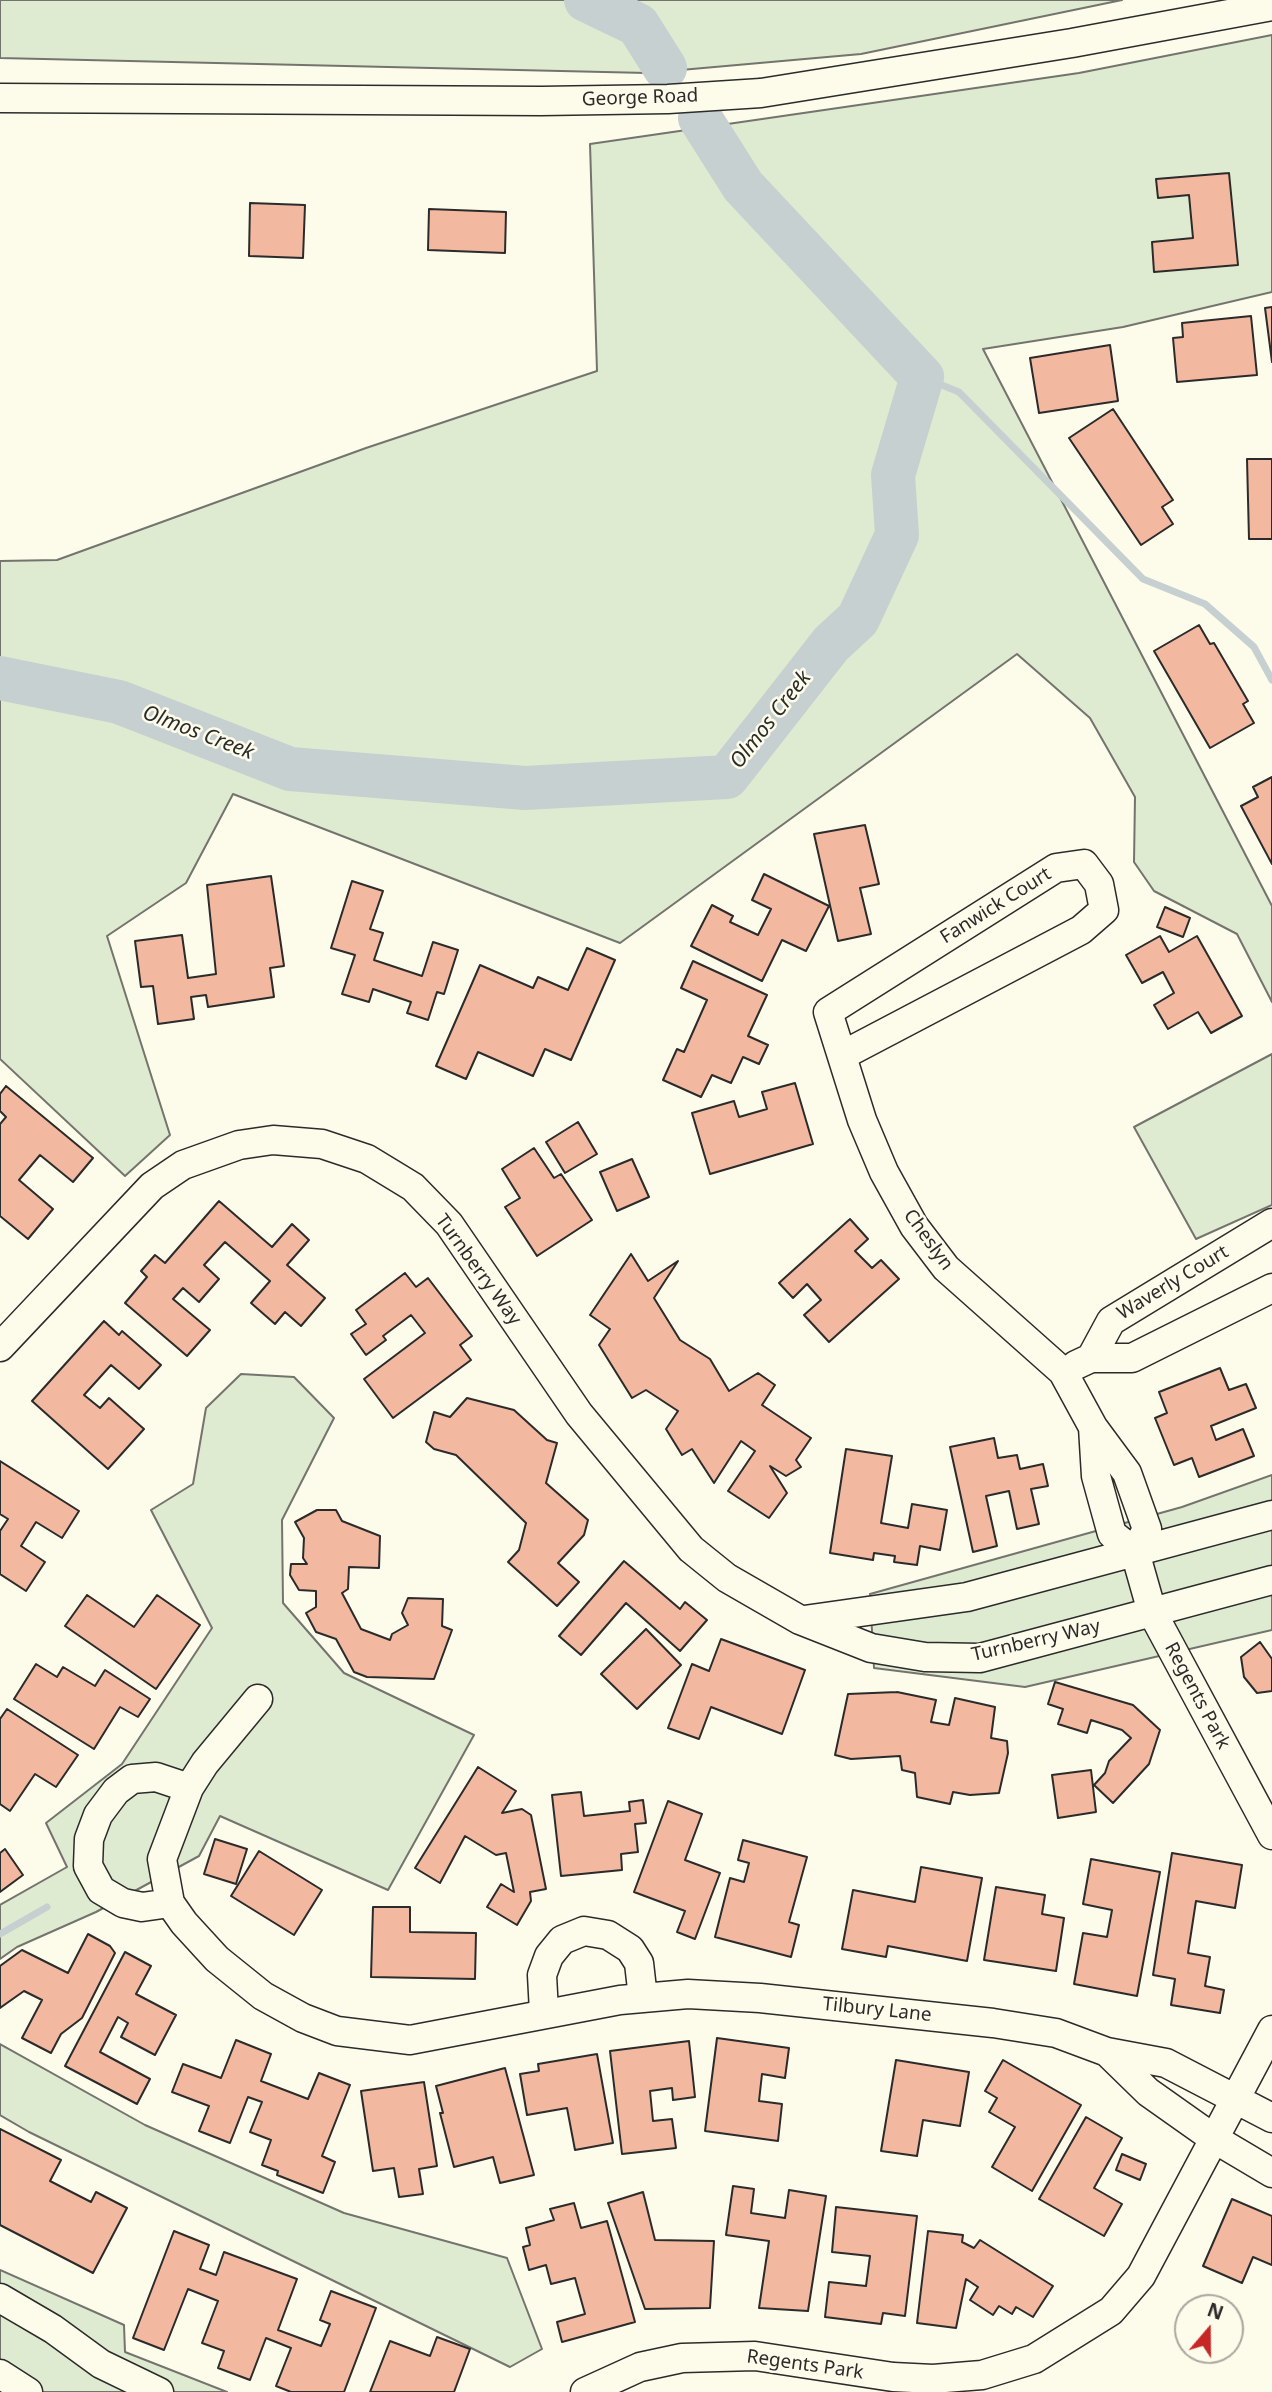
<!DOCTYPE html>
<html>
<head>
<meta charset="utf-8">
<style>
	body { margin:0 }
	#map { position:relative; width:1272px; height:2392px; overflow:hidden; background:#fdfbea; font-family:"Noto Sans",sans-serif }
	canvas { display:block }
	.north { position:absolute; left:1174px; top:2294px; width:70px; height:70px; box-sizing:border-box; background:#fdfbea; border:2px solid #a9a89e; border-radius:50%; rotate:20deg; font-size:19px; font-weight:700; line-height:28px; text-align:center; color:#2b2b2b }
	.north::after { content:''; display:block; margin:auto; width:24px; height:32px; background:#c62828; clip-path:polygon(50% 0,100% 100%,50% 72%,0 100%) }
</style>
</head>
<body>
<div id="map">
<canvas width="1272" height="2392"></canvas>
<div class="north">N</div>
</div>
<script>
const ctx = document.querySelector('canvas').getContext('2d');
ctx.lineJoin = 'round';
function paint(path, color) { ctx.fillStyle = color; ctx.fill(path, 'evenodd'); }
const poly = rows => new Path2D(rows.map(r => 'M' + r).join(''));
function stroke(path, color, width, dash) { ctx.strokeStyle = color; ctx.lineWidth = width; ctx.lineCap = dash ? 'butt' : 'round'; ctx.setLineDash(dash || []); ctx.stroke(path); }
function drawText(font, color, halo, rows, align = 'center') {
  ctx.font = font + ' "Noto Sans",sans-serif'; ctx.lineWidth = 5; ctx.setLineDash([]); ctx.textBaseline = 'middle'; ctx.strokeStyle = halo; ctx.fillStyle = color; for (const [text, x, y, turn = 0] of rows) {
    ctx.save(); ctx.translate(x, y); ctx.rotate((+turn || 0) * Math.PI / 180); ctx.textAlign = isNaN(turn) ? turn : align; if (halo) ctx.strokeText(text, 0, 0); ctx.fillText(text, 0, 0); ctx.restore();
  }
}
const green = poly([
	[0,0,1122,0,861,54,647,73,0,58,0,0],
	[1272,35,1272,292,1123,327,983,349,1272,906,1272,1002,1237,934,1154,891,1134,862,1135,797,1090,718,1017,654,620,943,233,794,186,883,107,936,170,1135,125,1176,0,1059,0,561,57,560,366,448,597,371,590,144,1079,73,1272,35],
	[1272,1054,1272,1205,1196,1239,1134,1127,1272,1054],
	[241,1374,294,1377,334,1418,282,1520,283,1603,344,1673,474,1735,388,1890,220,1816,199,1856,96,1912,17,1947,0,1959,0,1905,67,1867,46,1823,122,1764,212,1628,151,1510,193,1484,206,1408,241,1374],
	[1272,1475,1272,1630,1025,1687,874,1668,870,1594,1182,1507,1272,1475],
	[0,2044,145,2125,344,2213,507,2258,542,2349,510,2367,29,2132,0,2115,0,2044],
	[0,2270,124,2325,125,2352,227,2392,0,2392,0,2270]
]);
const stream = poly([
	[922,377,959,392,1143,579,1205,604,1254,647,1272,680],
	[0,1934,47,1907]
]);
const river = poly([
	[586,0,638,25,665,68],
	[0,678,119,702,290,769,525,788,727,777,831,644,858,619,897,535,893,475,922,377,743,186,700,118]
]);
const building = poly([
	[1229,173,1238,265,1154,272,1152,242,1193,238,1189,195,1158,198,1156,179,1229,173],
	[250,203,305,205,303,258,249,256,250,203],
	[429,209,506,212,505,253,428,250,429,209],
	[1272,307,1272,362,1265,308,1272,307],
	[1251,316,1257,375,1177,382,1173,338,1183,337,1182,323,1251,316],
	[1110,345,1118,401,1039,413,1030,358,1110,345],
	[1113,409,1173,500,1162,507,1173,524,1141,545,1069,438,1113,409],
	[1247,459,1272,459,1272,539,1249,539,1247,459],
	[1199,625,1210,644,1214,643,1248,701,1243,704,1254,723,1210,748,1154,651,1199,625],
	[1272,777,1272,864,1241,806,1258,797,1253,787,1272,777],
	[865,825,879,884,860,888,871,934,838,941,814,834,865,825],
	[764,874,829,906,806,951,782,940,762,981,691,946,712,905,733,916,730,922,758,935,771,909,752,900,764,874],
	[271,876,284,966,270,968,274,997,208,1007,206,995,191,997,194,1019,158,1024,153,986,141,987,135,941,182,935,188,978,216,974,207,885,271,876],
	[352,881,383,891,370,929,383,933,374,960,422,976,433,942,458,950,444,994,437,992,428,1020,407,1013,411,1002,373,989,369,1002,342,994,355,955,331,948,352,881],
	[1165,907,1190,918,1183,937,1157,927,1165,907],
	[1160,936,1169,952,1197,936,1242,1016,1211,1033,1198,1012,1168,1029,1154,1005,1174,993,1163,972,1142,983,1126,955,1160,936],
	[587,948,615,960,571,1060,545,1049,533,1076,478,1052,466,1079,436,1066,480,965,533,988,538,977,568,990,587,948],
	[693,961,767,995,748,1036,768,1045,759,1064,743,1057,731,1083,712,1075,701,1097,663,1080,677,1049,684,1052,707,1000,681,988,693,961],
	[795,1083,813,1144,710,1174,692,1113,734,1101,739,1117,767,1109,762,1092,795,1083],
	[6,1086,93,1158,73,1182,40,1155,19,1180,53,1209,28,1239,0,1216,0,1124,6,1117,0,1111,0,1094,6,1086],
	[578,1122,597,1154,565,1173,546,1142,578,1122],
	[534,1148,554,1178,561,1174,592,1220,537,1256,505,1207,520,1198,502,1169,534,1148],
	[632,1159,649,1197,617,1211,600,1172,632,1159],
	[219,1201,272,1247,292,1224,309,1240,287,1265,325,1298,301,1326,285,1312,275,1324,251,1303,270,1281,225,1242,204,1265,219,1279,199,1302,183,1288,173,1299,210,1330,187,1356,125,1303,147,1277,141,1271,155,1255,165,1263,219,1201],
	[850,1219,868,1239,855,1251,872,1268,881,1260,899,1279,829,1342,804,1315,821,1300,807,1284,793,1298,779,1283,850,1219],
	[631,1254,648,1281,678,1261,654,1298,680,1340,710,1359,729,1391,758,1373,775,1385,762,1405,811,1438,796,1460,801,1467,786,1476,770,1466,787,1493,769,1518,728,1491,755,1451,741,1441,714,1483,692,1449,682,1455,666,1429,678,1411,646,1390,632,1398,599,1345,610,1329,590,1315,631,1254],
	[405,1273,416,1287,428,1278,472,1336,460,1345,471,1360,393,1418,364,1379,425,1333,411,1315,383,1336,386,1340,366,1355,351,1334,366,1324,356,1310,405,1273],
	[104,1321,119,1335,122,1331,161,1365,139,1389,111,1365,84,1395,100,1408,109,1398,144,1429,108,1469,32,1401,104,1321],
	[1220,1368,1229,1390,1246,1384,1256,1408,1211,1426,1216,1440,1243,1429,1254,1456,1199,1477,1192,1458,1174,1465,1155,1418,1167,1413,1159,1392,1220,1368],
	[467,1398,514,1410,547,1440,557,1443,546,1483,588,1520,584,1535,558,1563,579,1582,557,1606,508,1562,519,1550,526,1523,456,1455,434,1449,426,1442,434,1412,450,1417,467,1398],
	[994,1438,998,1458,1017,1455,1020,1469,1043,1464,1048,1486,1031,1489,1039,1524,1017,1529,1009,1491,986,1496,997,1546,973,1552,950,1447,994,1438],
	[846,1449,892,1456,881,1523,908,1528,912,1504,947,1510,940,1550,920,1546,917,1565,894,1562,895,1556,874,1553,873,1560,830,1553,846,1449],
	[0,1461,79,1511,62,1538,36,1522,21,1546,45,1562,26,1591,0,1574,0,1531,8,1519,0,1514,0,1461],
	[317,1510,336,1510,342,1521,380,1536,379,1568,349,1567,348,1589,342,1593,361,1629,390,1640,392,1634,408,1625,402,1613,408,1598,443,1599,442,1626,452,1630,434,1679,367,1677,354,1672,336,1639,316,1632,306,1613,316,1607,316,1591,299,1590,290,1575,291,1564,307,1564,303,1558,304,1538,295,1522,317,1510],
	[624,1561,680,1609,685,1602,707,1620,680,1651,626,1603,581,1655,559,1636,624,1561],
	[87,1595,134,1627,157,1595,200,1625,156,1689,65,1626,87,1595],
	[646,1629,681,1665,637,1709,601,1674,646,1629],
	[721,1639,805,1670,782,1734,711,1707,699,1739,668,1728,692,1664,709,1671,721,1639],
	[1260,1642,1272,1659,1272,1691,1257,1693,1244,1677,1241,1657,1260,1642],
	[36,1664,57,1677,63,1667,95,1686,105,1670,150,1699,138,1717,120,1707,94,1749,14,1699,36,1664],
	[1055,1682,1133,1705,1160,1730,1149,1764,1113,1803,1094,1785,1105,1773,1109,1761,1131,1738,1122,1730,1091,1720,1087,1733,1058,1724,1063,1709,1048,1704,1055,1682],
	[897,1692,936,1700,931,1722,949,1725,955,1698,995,1707,991,1738,1007,1741,1008,1753,999,1793,970,1795,953,1792,950,1804,917,1797,915,1773,902,1770,900,1756,851,1759,835,1755,848,1694,897,1692],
	[7,1709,78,1755,56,1787,35,1774,10,1811,0,1804,0,1719,7,1709],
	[478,1767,516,1791,502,1813,522,1809,531,1815,546,1889,530,1892,531,1901,517,1925,487,1907,501,1884,514,1892,506,1853,496,1855,465,1836,440,1883,415,1868,478,1767],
	[1091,1770,1096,1812,1058,1818,1052,1775,1091,1770],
	[581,1792,584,1816,630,1811,629,1802,643,1800,646,1823,635,1824,638,1852,621,1854,622,1870,561,1876,552,1795,581,1792],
	[668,1801,702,1814,685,1860,720,1873,695,1939,677,1932,685,1911,634,1892,668,1801],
	[215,1839,247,1849,236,1884,204,1874,215,1839],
	[743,1840,807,1857,789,1922,799,1925,791,1957,715,1937,730,1878,744,1882,749,1863,738,1860,743,1840],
	[5,1849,23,1875,0,1892,0,1853,5,1849],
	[259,1851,322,1890,294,1935,231,1896,259,1851],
	[1172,1853,1242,1865,1235,1908,1196,1901,1188,1953,1210,1957,1205,1986,1224,1990,1220,2013,1171,2005,1175,1979,1153,1975,1172,1853],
	[1091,1859,1160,1872,1137,1996,1074,1984,1083,1933,1107,1937,1112,1910,1083,1904,1091,1859],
	[921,1867,982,1878,967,1961,888,1946,886,1957,842,1949,853,1890,915,1902,921,1867],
	[996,1887,1045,1895,1042,1914,1064,1918,1056,1971,984,1960,996,1887],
	[373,1907,410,1907,410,1932,476,1933,475,1979,371,1977,373,1907],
	[88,1934,110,1946,115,1953,82,2018,61,2034,51,2053,22,2038,42,2000,24,1991,0,2008,0,1966,22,1950,68,1973,88,1934],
	[125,1952,151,1966,136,1994,176,2015,155,2055,121,2037,128,2023,118,2017,100,2052,150,2079,137,2104,65,2066,125,1952],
	[717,2038,789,2048,785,2078,762,2074,759,2101,782,2104,778,2141,705,2131,717,2038],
	[236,2040,271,2054,261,2081,308,2099,319,2073,350,2085,322,2156,335,2162,323,2193,277,2175,278,2171,262,2165,271,2140,250,2132,262,2102,248,2097,230,2143,199,2131,209,2106,172,2092,183,2064,221,2078,236,2040],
	[689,2041,695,2097,673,2100,672,2088,650,2091,653,2121,672,2119,676,2148,622,2154,610,2051,689,2041],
	[597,2054,613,2143,575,2150,567,2108,527,2115,520,2074,539,2071,538,2064,597,2054],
	[896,2060,969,2072,960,2126,923,2120,917,2156,881,2151,896,2060],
	[1003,2060,1081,2105,1032,2191,992,2167,1015,2127,989,2112,997,2098,985,2091,1003,2060],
	[505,2068,534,2175,500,2183,493,2157,454,2167,440,2113,443,2113,436,2086,505,2068],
	[424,2082,437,2166,419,2169,423,2194,399,2197,394,2168,373,2171,361,2091,424,2082],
	[1086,2117,1122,2138,1094,2188,1122,2204,1104,2236,1039,2199,1086,2117],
	[0,2129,61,2160,50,2181,91,2202,96,2192,127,2208,93,2273,0,2225,0,2129],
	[1122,2154,1146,2164,1140,2180,1116,2170,1122,2154],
	[733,2186,754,2189,751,2213,785,2218,789,2190,826,2196,808,2311,759,2308,769,2241,726,2235,733,2186],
	[643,2192,655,2240,714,2241,710,2308,645,2309,608,2203,643,2192],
	[1232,2199,1272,2216,1272,2265,1253,2257,1242,2283,1203,2266,1232,2199],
	[574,2203,581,2228,607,2221,635,2322,562,2342,557,2322,585,2314,575,2278,551,2284,546,2265,529,2270,523,2247,530,2245,526,2228,554,2220,550,2209,574,2203],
	[836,2207,917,2216,905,2316,883,2313,881,2324,825,2317,829,2282,866,2286,870,2256,832,2252,836,2207],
	[174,2231,209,2245,200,2269,216,2275,224,2252,297,2279,278,2330,321,2346,330,2324,320,2320,331,2291,376,2308,344,2392,291,2392,276,2386,291,2348,266,2338,250,2380,218,2368,224,2351,202,2343,218,2301,188,2289,164,2350,133,2338,174,2231],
	[928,2231,963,2235,962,2242,974,2248,980,2240,1053,2286,1033,2317,1016,2307,1012,2314,999,2306,993,2315,970,2300,978,2287,966,2279,956,2328,917,2323,928,2231],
	[437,2337,470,2349,454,2392,370,2392,390,2341,430,2356,437,2337]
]);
const minor = poly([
	[0,98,541,101,668,99,761,93,1072,43,1272,6],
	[843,1055,1081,930,1104,910,1099,884,1084,864,1056,868,828,1012,862,1120,884,1172,914,1226,946,1268,1063,1372,1093,1427,1127,1473,1147,1529,1135,1552],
	[0,1347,152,1186,183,1165,239,1145,273,1140,322,1144,367,1159,413,1187,449,1224,579,1414,691,1549,727,1578,800,1620,871,1648,925,1657,980,1658,1272,1580],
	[1091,1358,1111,1321,1272,1223],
	[1076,1365,1091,1358,1132,1358,1272,1288],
	[1093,1427,1096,1476,1112,1534,1135,1552],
	[1135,1552,1152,1612,1272,1835],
	[804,1620,967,1597,1272,1515],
	[258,1699,205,1763,189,1788,162,1859,170,1903,184,1923,217,1959,263,1996,303,2018,337,2031,410,2040,620,2000,688,1994,760,1998,993,2023,1056,2033,1107,2052,1166,2063,1272,2118],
	[170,1903,142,1907,123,1903,101,1890,88,1866,89,1839,98,1815,116,1791,132,1779,156,1777,189,1788],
	[544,2012,542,1975,549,1956,562,1940,584,1931,608,1935,630,1949,639,1963,643,1998],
	[1107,2052,1148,2092,1213,2138,1272,2173],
	[0,2298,53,2329,101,2364,159,2392],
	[0,2374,28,2392],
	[585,2392,640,2367,682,2358,755,2356,893,2377,933,2379,982,2375,1034,2359,1111,2311,1141,2276,1272,2030]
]);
const streetNames = [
	["George Road",640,98,-2],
	["Fanwick Court",996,906,-32],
	["Cheslyn",928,1240,54],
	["Turnberry Way",478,1270,54],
	["Waverly Court",1173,1283,-31],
	["Turnberry Way",1036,1641,-13],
	["Regents Park",1197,1696,62],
	["Tilbury Lane",877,2010,6],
	["Regents Park",805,2365,8]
];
const waterNames = [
	["Olmos Creek",771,720,-52],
	["Olmos Creek",198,733,21]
];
paint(green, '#deebd1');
stroke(green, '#74746e', 2);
stroke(stream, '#c7d0d0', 7);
stroke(river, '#c7d0d0', 44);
paint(building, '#f2b8a0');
stroke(building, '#2b2b2b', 2);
stroke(minor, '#2b2b2b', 31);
stroke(minor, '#fdfbea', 28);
drawText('19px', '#2b2b2b', '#fdfbea', streetNames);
drawText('italic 21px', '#2b2b2b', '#fdfbea', waterNames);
</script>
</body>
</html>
